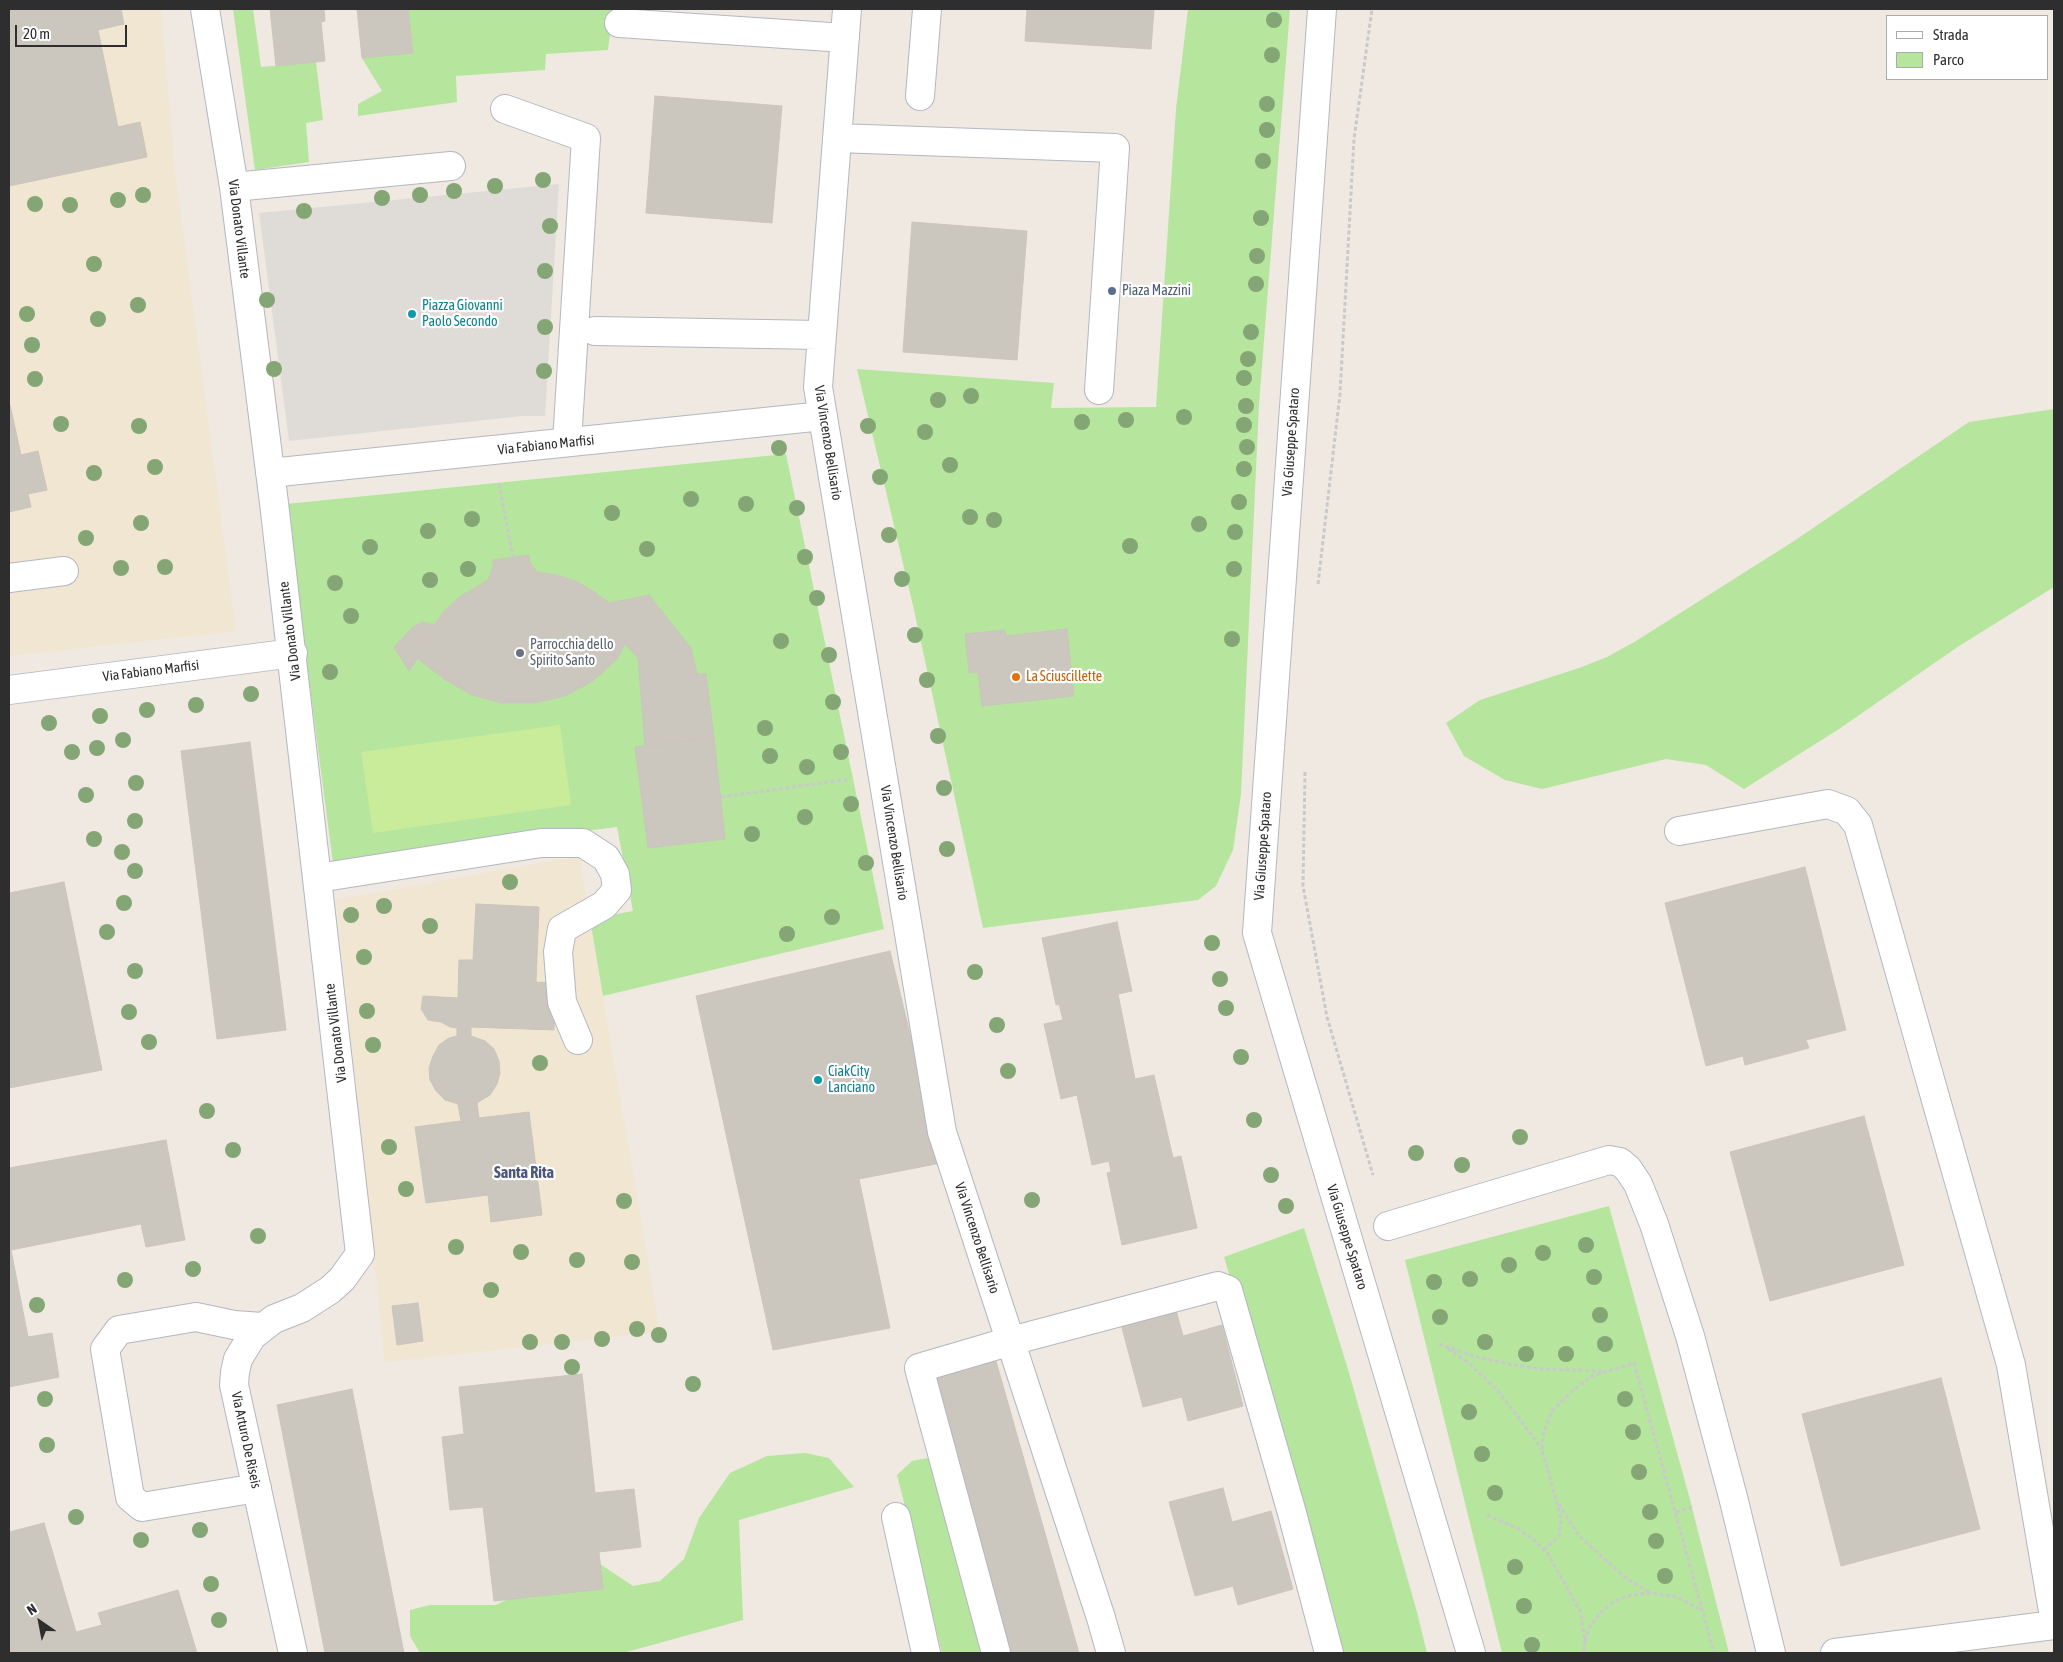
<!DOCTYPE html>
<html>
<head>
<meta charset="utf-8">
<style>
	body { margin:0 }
	#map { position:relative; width:2063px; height:1662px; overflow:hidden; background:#efe9e1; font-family:"Asap Condensed",sans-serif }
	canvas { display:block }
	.frame { position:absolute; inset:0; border:10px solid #2e2e2e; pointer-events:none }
	.legend { position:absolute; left:1886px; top:15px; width:162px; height:65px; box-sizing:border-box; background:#fff; border:1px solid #ababab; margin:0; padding:6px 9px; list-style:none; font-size:15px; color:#2e2e2e }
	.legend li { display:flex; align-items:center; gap:10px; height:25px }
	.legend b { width:25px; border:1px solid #ababab }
	.north { position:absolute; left:15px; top:1597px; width:50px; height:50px; -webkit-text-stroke:4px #fff; paint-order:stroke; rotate:327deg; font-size:14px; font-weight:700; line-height:20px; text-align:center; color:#2e2e2e }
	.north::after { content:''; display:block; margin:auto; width:18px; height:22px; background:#2e2e2e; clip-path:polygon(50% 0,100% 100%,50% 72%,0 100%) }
	.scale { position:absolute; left:15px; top:25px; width:112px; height:22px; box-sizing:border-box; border:2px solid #2e2e2e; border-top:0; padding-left:6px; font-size:15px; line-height:18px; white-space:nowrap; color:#2e2e2e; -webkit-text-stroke:4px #fff; paint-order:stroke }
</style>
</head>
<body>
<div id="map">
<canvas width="2063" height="1662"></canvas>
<div class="frame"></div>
<ul class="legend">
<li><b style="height:6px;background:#fff"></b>Strada</li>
<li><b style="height:14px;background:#b6e59e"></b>Parco</li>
</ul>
<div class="north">N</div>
<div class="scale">20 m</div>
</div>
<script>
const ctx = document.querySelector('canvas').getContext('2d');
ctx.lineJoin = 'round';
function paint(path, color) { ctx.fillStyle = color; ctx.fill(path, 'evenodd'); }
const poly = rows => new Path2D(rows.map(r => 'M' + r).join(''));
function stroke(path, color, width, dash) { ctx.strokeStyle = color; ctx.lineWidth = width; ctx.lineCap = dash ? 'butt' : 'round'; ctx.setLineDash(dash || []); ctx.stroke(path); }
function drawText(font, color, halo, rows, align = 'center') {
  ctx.font = font + ' "Asap Condensed",sans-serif'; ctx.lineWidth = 4.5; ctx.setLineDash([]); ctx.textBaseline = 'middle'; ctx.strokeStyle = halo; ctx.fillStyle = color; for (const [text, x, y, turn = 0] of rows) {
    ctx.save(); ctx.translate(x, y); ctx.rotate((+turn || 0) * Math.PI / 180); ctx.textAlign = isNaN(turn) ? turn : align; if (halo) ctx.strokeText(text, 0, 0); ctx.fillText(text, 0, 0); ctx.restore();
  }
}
const education = poly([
	[9,9,161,9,175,170,236,631,9,656],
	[579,856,660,1332,385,1362,336,900]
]);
const green = poly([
	[233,9,253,9,261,67,316,62,323,120,306,123,309,162,255,170],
	[408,9,613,9,608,50,546,54,545,70,456,76,457,102,358,116,358,104,382,91,362,58,413,52],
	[1188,9,1290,9,1259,404,1241,794,1233,850,1216,886,1198,900,983,928,914,610,857,369,1054,383,1051,408,1156,407,1176,109],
	[2054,409,2054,587,1959,646,1839,729,1744,789,1706,765,1666,759,1542,789,1505,780,1464,756,1446,723,1480,700,1579,668,1607,657,1636,641,1794,541,1969,422],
	[786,454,884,929,603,996,590,919,633,911,617,827,333,863,286,504],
	[1609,1206,1689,1496,1729,1653,1502,1653,1405,1260],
	[1304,1228,1347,1366,1417,1612,1427,1653,1339,1653,1326,1600,1224,1257],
	[805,1453,829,1458,854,1487,739,1520,743,1620,623,1653,420,1653,410,1636,410,1610,430,1605,496,1605,530,1588,597,1562,633,1586,660,1581,684,1559,699,1518,730,1473,767,1456],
	[928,1458,937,1460,991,1653,942,1653,897,1475,912,1461]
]);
const pitch = poly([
	[560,725,571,805,373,833,361,752]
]);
const plaza = poly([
	[559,184,545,416,523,416,289,441,259,213]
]);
const building = poly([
	[9,9,121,9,124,24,98,30,118,127,140,122,147,157,9,186,9,9],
	[270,9,324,9,325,21,321,22,325,61,276,66,270,9],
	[357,9,408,9,413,53,362,58,357,9],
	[1027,9,1154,9,1151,49,1025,41,1027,9],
	[655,96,782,106,772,223,646,213,655,96],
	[912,222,1027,231,1017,360,903,352,912,222],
	[9,405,10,405,21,455,38,451,47,490,28,494,31,507,9,512,9,405],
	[529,555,530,563,537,572,556,575,575,581,593,591,609,603,649,595,691,648,697,674,706,674,714,738,645,746,638,658,625,644,617,659,593,681,565,696,534,703,502,703,472,695,444,679,417,658,426,645,413,627,423,622,434,625,446,609,461,596,488,580,493,567,493,560,529,555],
	[413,627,426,645,409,671,394,647,413,627],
	[1067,629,1074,696,982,706,978,672,969,673,965,634,1005,630,1006,636,1067,629],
	[714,738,725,839,648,848,635,747,714,738],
	[250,742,286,1030,217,1039,181,751,250,742],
	[1805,867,1846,1030,1806,1040,1809,1048,1745,1065,1743,1056,1706,1066,1665,903,1805,867],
	[64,882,102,1070,9,1088,9,893,64,882],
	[476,904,539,907,536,982,555,983,554,1030,471,1027,471,1036,485,1041,494,1049,499,1061,500,1073,497,1084,490,1095,477,1103,479,1118,529,1112,542,1215,491,1222,488,1195,426,1203,415,1127,461,1121,458,1104,445,1100,436,1091,430,1080,429,1068,433,1056,439,1045,449,1038,457,1036,457,1028,450,1027,441,1022,428,1020,421,1009,423,996,458,998,459,960,473,960,476,904],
	[1117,922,1132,991,1118,994,1135,1079,1154,1075,1173,1158,1181,1156,1197,1228,1122,1245,1107,1173,1111,1172,1109,1161,1092,1165,1077,1095,1061,1099,1044,1024,1063,1020,1059,1004,1056,1005,1042,938,1117,922],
	[890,951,941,1163,859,1179,890,1328,773,1350,696,996,890,951],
	[1864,1116,1904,1265,1770,1301,1730,1152,1864,1116],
	[166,1140,185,1240,146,1247,141,1224,11,1250,28,1337,52,1333,59,1377,9,1387,9,1168,166,1140],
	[418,1303,423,1341,397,1345,392,1306,418,1303],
	[1176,1310,1183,1336,1222,1325,1243,1406,1188,1421,1182,1397,1143,1407,1121,1324,1176,1310],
	[994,1354,1079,1653,1007,1653,932,1372,994,1354],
	[582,1374,595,1493,634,1489,641,1547,599,1552,603,1589,494,1601,483,1507,450,1510,442,1437,464,1434,459,1387,582,1374],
	[1941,1378,1980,1529,1841,1566,1802,1414,1941,1378],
	[352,1389,404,1653,325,1653,277,1405,352,1389],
	[1223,1488,1232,1522,1271,1511,1293,1589,1238,1605,1233,1586,1195,1596,1169,1502,1223,1488],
	[44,1523,76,1632,102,1625,98,1613,178,1590,197,1653,9,1653,9,1532,44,1523]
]);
const path = poly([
	[499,484,513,557],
	[1318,584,1340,394,1354,139,1372,9],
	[1305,772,1303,886,1327,1017,1373,1175],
	[721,797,850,779],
	[1439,1344,1477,1357,1509,1364,1541,1369,1603,1371],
	[1448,1349,1469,1363,1499,1392,1542,1449],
	[1559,1504,1579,1536,1627,1579,1650,1592],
	[1676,1512,1692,1507],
	[1487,1515,1517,1528,1534,1540,1548,1554,1580,1611,1585,1642,1584,1653],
	[1544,1550,1559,1536,1561,1518,1542,1450,1544,1431,1552,1411,1572,1391,1590,1377,1634,1363,1714,1653],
	[1585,1641,1590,1626,1598,1615,1614,1601,1631,1595,1650,1593,1678,1597,1702,1611]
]);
const minor = poly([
	[205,9,234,187,274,503,360,1254,342,1279,330,1290,302,1308,274,1319,252,1336,238,1359,235,1372,234,1385,293,1653],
	[847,9,818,387,942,1132,1101,1618,1111,1653],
	[1322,9,1257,933,1471,1653],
	[619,23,845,38],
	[920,96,927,9],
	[505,109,586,138,567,442],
	[837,138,1115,148,1099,390],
	[234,187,451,166],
	[595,331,821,335],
	[270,473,823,416],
	[9,578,64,571],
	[9,690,293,653],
	[1679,831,1828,804,1847,811,1858,825,2011,1365,2054,1617],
	[318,878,541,843,583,843,606,858,615,874,617,890,604,905,562,929,558,952,562,1002,578,1040],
	[1388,1226,1609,1160,1620,1162,1628,1169,1638,1184,1654,1224,1690,1336,1733,1497,1771,1653],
	[257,1488,142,1507,130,1497,105,1349,119,1330,196,1317,234,1325,262,1327],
	[896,1517,926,1653],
	[996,1653,919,1368,1011,1341,1218,1286,1228,1290,1292,1513,1329,1653],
	[1835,1653,2054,1625]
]);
const trees = [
	[1274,20],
	[1272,55],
	[1267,104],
	[1267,130],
	[1263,161],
	[543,180],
	[495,186],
	[454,191],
	[143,195],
	[420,195],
	[382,198],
	[118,200],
	[35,204],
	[70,205],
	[304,211],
	[1261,218],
	[550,226],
	[1257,256],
	[94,264],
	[545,271],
	[1256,284],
	[267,300],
	[138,305],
	[27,314],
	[98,319],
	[545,327],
	[1251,332],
	[32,345],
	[1248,359],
	[274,369],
	[544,371],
	[1244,378],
	[35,379],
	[971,396],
	[938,400],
	[1246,406],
	[1184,417],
	[1126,420],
	[1082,422],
	[61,424],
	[1244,425],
	[139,426],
	[868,426],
	[925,432],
	[1247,447],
	[779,448],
	[950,465],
	[155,467],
	[1244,469],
	[94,473],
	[880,477],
	[691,499],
	[1239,502],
	[746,504],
	[797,508],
	[612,513],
	[970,517],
	[472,519],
	[994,520],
	[141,523],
	[1199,524],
	[428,531],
	[1235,532],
	[889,535],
	[86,538],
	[1130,546],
	[370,547],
	[647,549],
	[805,557],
	[165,567],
	[121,568],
	[468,569],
	[1234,569],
	[902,579],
	[430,580],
	[335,583],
	[817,598],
	[351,616],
	[915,635],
	[1232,639],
	[781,641],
	[829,655],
	[330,672],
	[927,680],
	[251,694],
	[833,702],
	[196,705],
	[147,710],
	[100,716],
	[49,723],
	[765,728],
	[938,736],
	[123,740],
	[97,748],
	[72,752],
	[841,752],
	[770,756],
	[807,767],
	[136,783],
	[944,788],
	[86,795],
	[851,804],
	[805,817],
	[135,821],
	[752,834],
	[94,839],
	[947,849],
	[122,852],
	[866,863],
	[135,871],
	[510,882],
	[124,903],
	[384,906],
	[351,915],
	[832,917],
	[430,926],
	[107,932],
	[787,934],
	[1212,943],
	[364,957],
	[135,971],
	[975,972],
	[1220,979],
	[1226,1008],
	[367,1011],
	[129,1012],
	[997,1025],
	[149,1042],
	[373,1045],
	[1241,1057],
	[540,1063],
	[1008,1071],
	[207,1111],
	[1254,1120],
	[1520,1137],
	[389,1147],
	[233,1150],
	[1416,1153],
	[1462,1165],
	[1271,1175],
	[406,1189],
	[1032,1200],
	[624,1201],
	[1286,1206],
	[258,1236],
	[1586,1245],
	[456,1247],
	[521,1252],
	[1543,1253],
	[577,1260],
	[632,1262],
	[1509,1265],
	[193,1269],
	[1594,1277],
	[1470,1279],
	[125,1280],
	[1434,1282],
	[491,1290],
	[37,1305],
	[1600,1315],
	[1440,1317],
	[637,1329],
	[659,1335],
	[602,1339],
	[530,1342],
	[562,1342],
	[1485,1342],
	[1605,1344],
	[1526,1354],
	[1566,1354],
	[572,1367],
	[693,1384],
	[45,1399],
	[1625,1399],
	[1469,1412],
	[1633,1432],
	[47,1445],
	[1482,1454],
	[1639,1472],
	[1495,1493],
	[1650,1512],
	[76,1517],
	[200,1530],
	[141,1540],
	[1656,1541],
	[1515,1567],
	[1665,1576],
	[211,1584],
	[1524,1606],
	[219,1620],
	[1532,1645]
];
const markers = [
	[1112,291,5,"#5c6f8a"],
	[412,314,5,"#0f9aa8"],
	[520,653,5,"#6b7280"],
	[1016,677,5,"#e8710a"],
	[818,1080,5,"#0f9aa8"]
];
const streetNames = [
	["Via Donato Villante",239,229,83],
	["Via Giuseppe Spataro",1291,442,-86],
	["Via Vincenzo Bellisario",828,443,81],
	["Via Fabiano Marfisi",546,445,-6],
	["Via Donato Villante",290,631,-97],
	["Via Fabiano Marfisi",151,671,-7],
	["Via Vincenzo Bellisario",894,843,81],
	["Via Giuseppe Spataro",1263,846,-86],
	["Via Donato Villante",336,1033,-97],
	["Via Giuseppe Spataro",1347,1237,73],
	["Via Vincenzo Bellisario",977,1238,72],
	["Via Arturo De Riseis",246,1440,78]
];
const serviceNames = [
	["Piaza Mazzini",1122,291]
];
const cultureNames = [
	["Piazza Giovanni",422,306],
	["Paolo Secondo",422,322],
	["CiakCity",828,1072],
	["Lanciano",828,1088]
];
const worshipNames = [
	["Parrocchia dello",530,645],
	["Spirito Santo",530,661]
];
const foodNames = [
	["La Sciuscillette",1026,677]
];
const quarterNames = [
	["Santa Rita",524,1173]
];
paint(education, '#f0e6d1');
paint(green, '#b6e59e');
paint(pitch, '#c9ec9a');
paint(plaza, '#dfdcd8');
paint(building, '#cbc7bf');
stroke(building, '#cbc5ba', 1);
stroke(minor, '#b4b7c1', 30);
stroke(path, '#c9c9c9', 3, [4, 2.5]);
stroke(minor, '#fff', 28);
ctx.fillStyle = '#84a574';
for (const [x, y] of trees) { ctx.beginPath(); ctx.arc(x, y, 8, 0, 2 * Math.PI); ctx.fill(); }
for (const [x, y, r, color] of markers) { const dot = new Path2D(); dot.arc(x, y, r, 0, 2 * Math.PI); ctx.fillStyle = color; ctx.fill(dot); stroke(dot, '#fff', 2); }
drawText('14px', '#2e2e2e', '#fff', streetNames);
drawText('14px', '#4e5e75', '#fff', serviceNames, 'left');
drawText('14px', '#0d838f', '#fff', cultureNames, 'left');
drawText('14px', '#5b616d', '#fff', worshipNames, 'left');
drawText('14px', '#c56008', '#fff', foodNames, 'left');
drawText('bold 16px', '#4d5680', '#fff', quarterNames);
</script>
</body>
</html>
